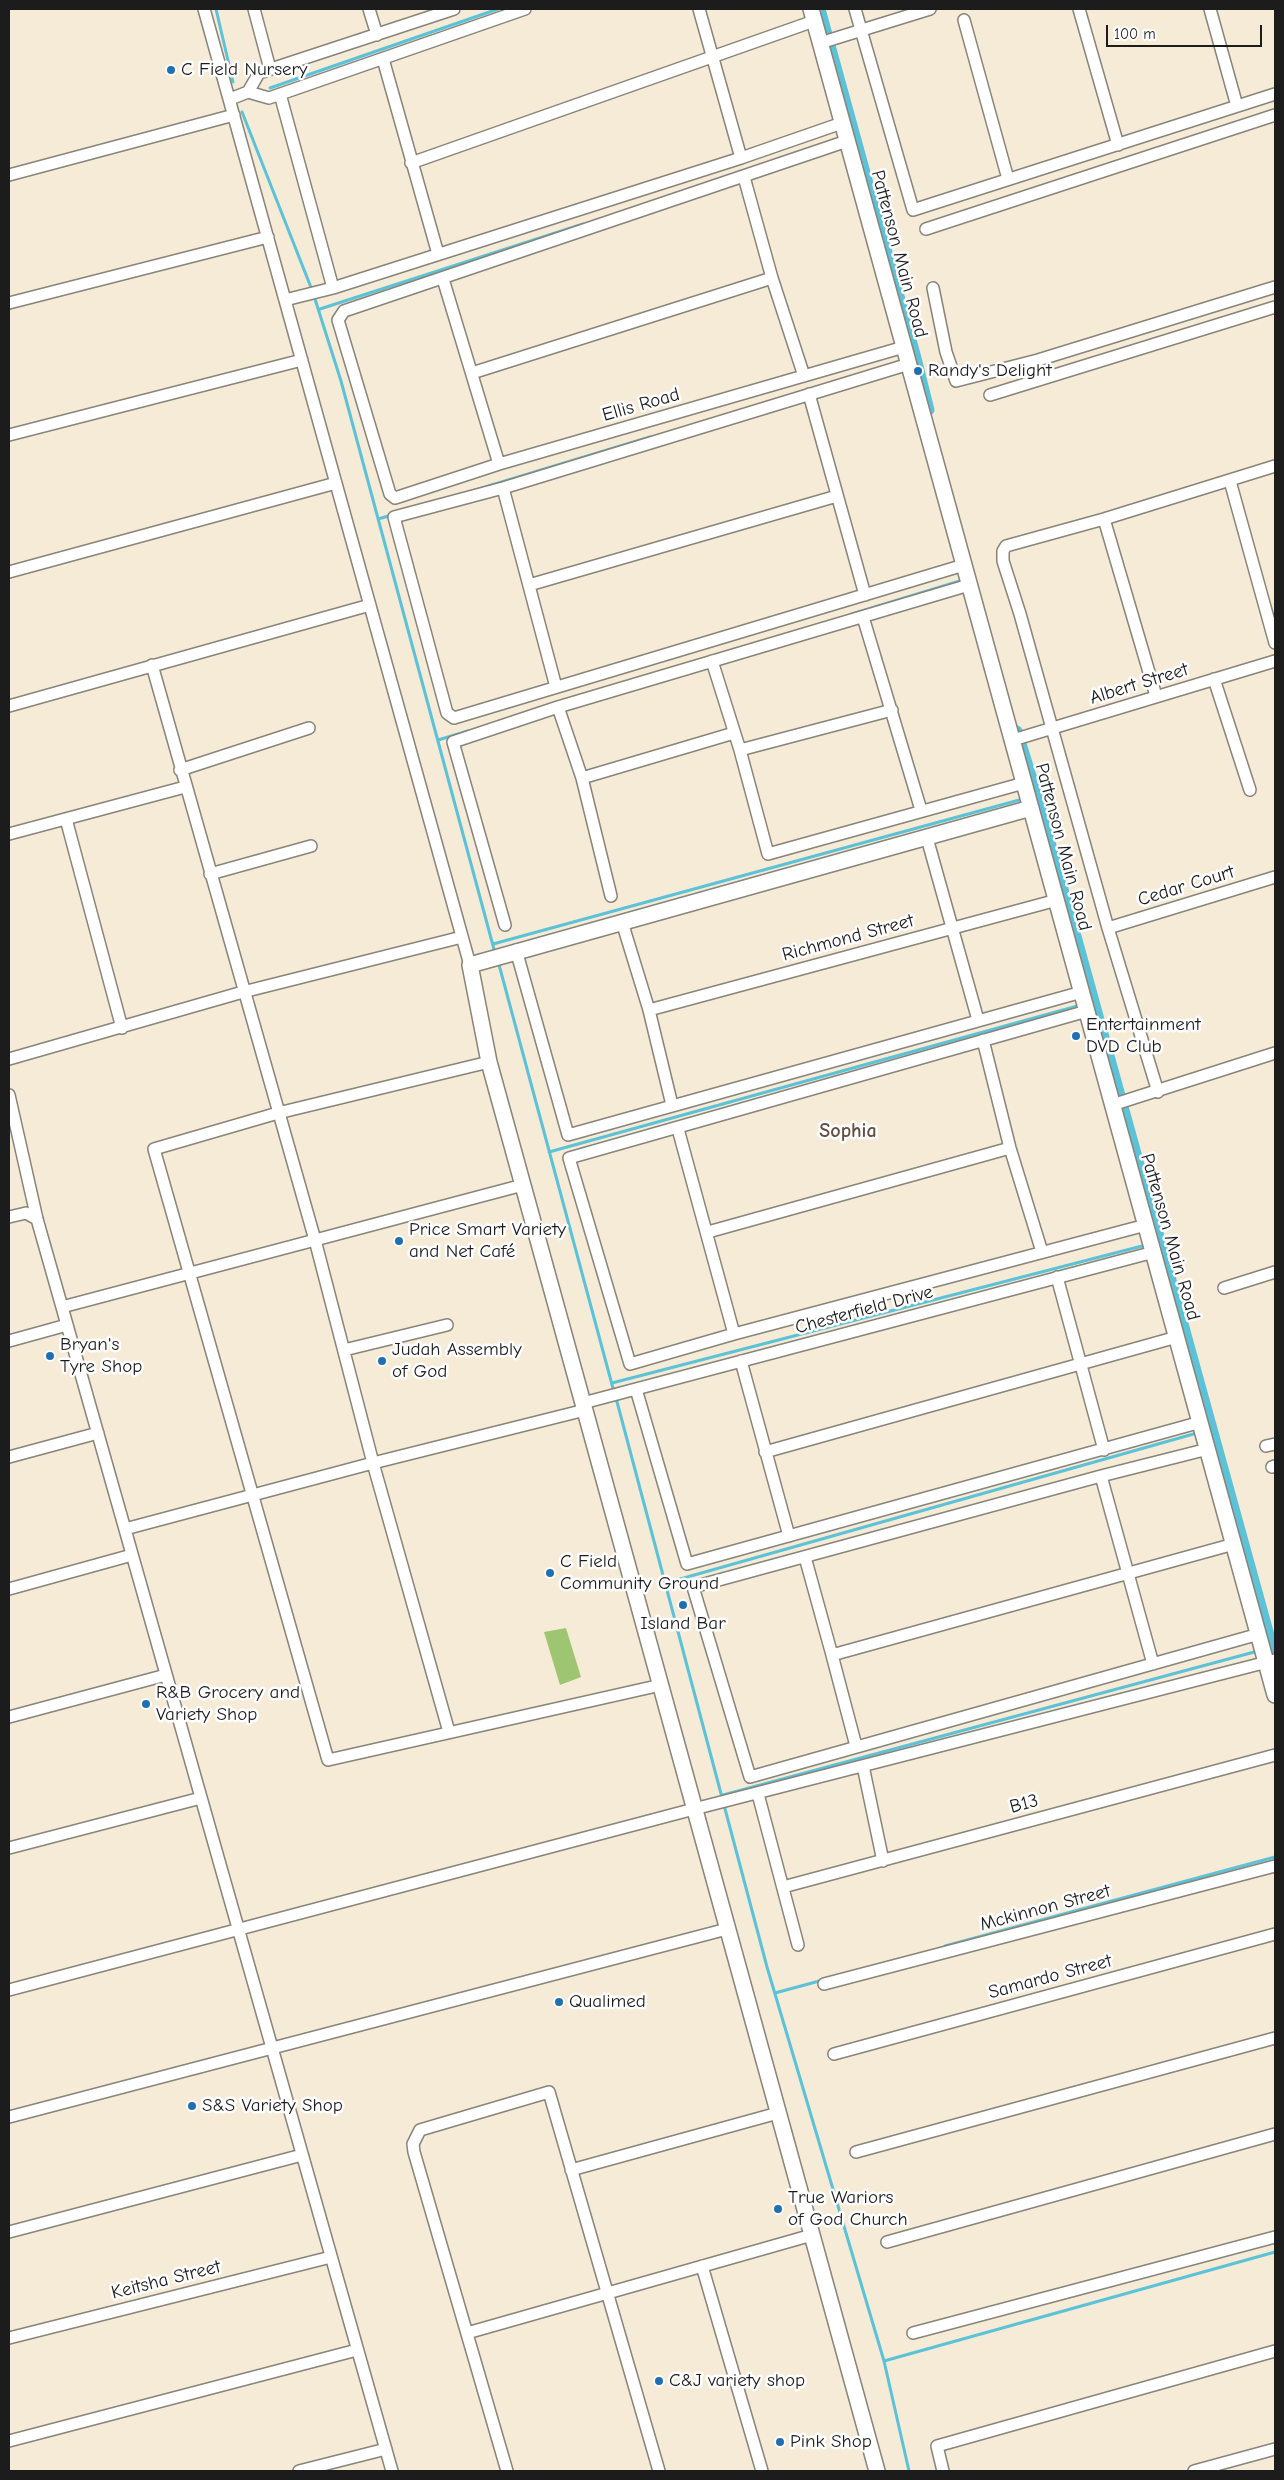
<!DOCTYPE html>
<html>
<head>
<meta charset="utf-8">
<style>
	body { margin:0 }
	#map { position:relative; width:1284px; height:2480px; overflow:hidden; background:#f5ebd7; font-family:"Comic Neue",sans-serif }
	canvas { display:block }
	.frame { position:absolute; inset:0; border:10px solid #1c1c1c; pointer-events:none }
	.scale { position:absolute; left:1106px; top:25px; width:156px; height:22px; box-sizing:border-box; border:2px solid #1c1c1c; border-top:0; padding-left:6px; font-size:15px; line-height:18px; white-space:nowrap; color:#1c1c1c; -webkit-text-stroke:4px #fff; paint-order:stroke }
</style>
</head>
<body>
<div id="map">
<canvas width="1284" height="2480"></canvas>
<div class="frame"></div>
<div class="scale">100 m</div>
</div>
<script>
const ctx = document.querySelector('canvas').getContext('2d');
ctx.lineJoin = 'round';
function paint(path, color) { ctx.fillStyle = color; ctx.fill(path, 'evenodd'); }
const poly = rows => new Path2D(rows.map(r => 'M' + r).join(''));
function stroke(path, color, width, dash) { ctx.strokeStyle = color; ctx.lineWidth = width; ctx.lineCap = dash ? 'butt' : 'round'; ctx.setLineDash(dash || []); ctx.stroke(path); }
function drawText(font, color, halo, rows, align = 'center') {
  ctx.font = font + ' "Comic Neue",sans-serif'; ctx.lineWidth = 5; ctx.setLineDash([]); ctx.textBaseline = 'middle'; ctx.strokeStyle = halo; ctx.fillStyle = color; for (const [text, x, y, turn = 0] of rows) {
    ctx.save(); ctx.translate(x, y); ctx.rotate((+turn || 0) * Math.PI / 180); ctx.textAlign = isNaN(turn) ? turn : align; if (halo) ctx.strokeText(text, 0, 0); ctx.fillText(text, 0, 0); ctx.restore();
  }
}
const green = poly([
	[566,1628,581,1677,560,1685,544,1632]
]);
const stream = poly([
	[216,9,233,82],
	[270,88,498,9],
	[242,112,312,290],
	[314,296,341,381,495,953],
	[320,309,583,224],
	[472,491,650,437],
	[378,519,392,515],
	[852,614,963,580],
	[438,740,468,731],
	[493,944,1023,799],
	[498,961,614,1392],
	[549,1152,1081,1005],
	[612,1383,1146,1245],
	[616,1398,767,1967,884,2361,909,2471],
	[666,1583,1197,1433],
	[723,1795,1258,1651],
	[945,1946,1275,1857],
	[775,1993,823,1980],
	[884,2361,1275,2252]
]);
const canal = poly([
	[820,9,916,358,929,410],
	[1017,731,1037,795,1275,1657]
]);
const minor = poly([
	[204,9,470,965],
	[254,9,270,69],
	[369,9,377,35],
	[699,9,741,158],
	[855,9,913,210,1275,94],
	[1079,9,1118,145],
	[1210,9,1237,106],
	[964,20,1008,179],
	[820,43,930,9],
	[383,59,438,254],
	[248,92,259,73,454,9],
	[280,94,333,288],
	[230,99,248,92,269,98,525,9],
	[847,141,344,311,338,320,390,494,395,498,499,464,904,347],
	[411,163,814,21],
	[9,175,234,115],
	[744,177,772,278,804,376],
	[926,229,1275,115],
	[443,279,499,464],
	[933,288,946,352,956,381,1038,360,1275,287],
	[285,300,333,288,741,158,842,123],
	[9,303,268,237],
	[909,364,503,488,394,517,447,713,454,718,964,565],
	[472,373,772,278],
	[809,394,865,595],
	[990,395,1275,307],
	[9,435,302,360],
	[1230,481,1275,643],
	[503,488,556,687],
	[1104,519,1156,696],
	[9,572,336,483],
	[529,585,837,496],
	[863,617,921,810],
	[712,661,740,750,768,854,1024,783],
	[152,665,315,1240,373,1463,449,1732],
	[1214,679,1250,790],
	[9,706,370,605],
	[558,707,582,778,611,896],
	[1013,740,1275,661],
	[740,750,892,710],
	[180,770,309,728],
	[582,778,734,733],
	[66,819,122,1028],
	[9,834,185,787],
	[927,838,978,1020],
	[210,874,311,846],
	[622,922,649,1010,672,1105],
	[505,925,453,742,558,707,969,585],
	[1108,928,1275,877],
	[516,950,568,1135,1082,992],
	[649,1010,1057,900],
	[1087,1011,569,1158,630,1364,734,1334,1146,1225],
	[983,1040,1010,1148,1042,1252],
	[9,1059,243,992,462,937],
	[489,1062,278,1113,154,1149,328,1760,661,1685],
	[1158,1092,1108,928,1020,614,1003,561,1003,551,1006,546,1104,519,1275,466],
	[9,1095,37,1219,392,2471],
	[1112,1105,1275,1053],
	[678,1129,734,1334],
	[9,1217,26,1213,37,1219],
	[708,1232,1010,1148],
	[1057,1277,1104,1450],
	[1224,1288,1275,1272],
	[62,1307,523,1185],
	[9,1341,67,1325],
	[344,1350,447,1325],
	[741,1361,789,1536],
	[636,1389,687,1564,1201,1422],
	[583,1403,1154,1252],
	[1266,1446,1275,1444],
	[1208,1449,1101,1476,693,1587,750,1777,1259,1634],
	[765,1452,1177,1337],
	[9,1457,98,1433],
	[1272,1467,1275,1466],
	[1101,1476,1153,1664],
	[125,1529,373,1463,585,1410],
	[805,1557,832,1655],
	[9,1589,132,1555],
	[9,1717,166,1675],
	[856,1746,832,1655,1234,1544],
	[863,1766,883,1861],
	[758,1794,798,1945],
	[9,1848,201,1798],
	[783,1887,1275,1755],
	[824,1984,1275,1866],
	[9,1990,694,1809,1275,1660],
	[834,2054,1275,1934],
	[9,2117,727,1929],
	[856,2152,1275,2038],
	[571,2170,778,2113],
	[9,2232,302,2155],
	[887,2242,1275,2134],
	[702,2266,762,2471],
	[467,2333,812,2235],
	[913,2333,1275,2237],
	[9,2338,331,2257],
	[9,2441,357,2350],
	[299,2471,386,2449],
	[507,2471,414,2152,413,2144,420,2130,549,2092,659,2471],
	[943,2471,937,2446,1275,2351],
	[1194,2471,1275,2449]
]);
const tertiary = poly([
	[811,9,1275,1695],
	[877,2471,489,1062,470,965,1031,808]
]);
const markers = [
	[171,70,5,"#1f6fb2"],
	[918,371,5,"#1f6fb2"],
	[1076,1036,5,"#1f6fb2"],
	[399,1241,5,"#1f6fb2"],
	[50,1356,5,"#1f6fb2"],
	[382,1361,5,"#1f6fb2"],
	[550,1573,5,"#1f6fb2"],
	[683,1605,5,"#1f6fb2"],
	[146,1704,5,"#1f6fb2"],
	[559,2002,5,"#1f6fb2"],
	[192,2106,5,"#1f6fb2"],
	[778,2209,5,"#1f6fb2"],
	[659,2381,5,"#1f6fb2"],
	[780,2442,5,"#1f6fb2"]
];
const poiNames = [
	["C Field Nursery",181,70],
	["Randy's Delight",928,371],
	["Entertainment",1086,1025],
	["DVD Club",1086,1047],
	["Price Smart Variety",409,1230],
	["and Net Café",409,1252],
	["Bryan's",60,1345],
	["Tyre Shop",60,1367],
	["Judah Assembly",392,1350],
	["of God",392,1372],
	["C Field",560,1562],
	["Community Ground",560,1584],
	["Island Bar",683,1624,"center"],
	["R&B Grocery and",156,1693],
	["Variety Shop",156,1715],
	["Qualimed",569,2002],
	["S&S Variety Shop",202,2106],
	["True Wariors",788,2198],
	["of God Church",788,2220],
	["C&J variety shop",669,2381],
	["Pink Shop",790,2442]
];
const streetNames = [
	["Pattenson Main Road",899,254,75],
	["Ellis Road",641,405,-16],
	["Albert Street",1139,684,-17],
	["Pattenson Main Road",1063,847,75],
	["Cedar Court",1186,886,-17],
	["Richmond Street",848,938,-15],
	["Pattenson Main Road",1170,1237,74],
	["Chesterfield Drive",864,1310,-15],
	["B13",1024,1804,-15],
	["Mckinnon Street",1045,1908,-15],
	["Samardo Street",1050,1977,-15],
	["Keitsha Street",166,2280,-14]
];
const neighbourhoodNames = [
	["Sophia",848,1131]
];
paint(green, '#9ec672');
stroke(stream, '#5bc2d8', 3);
stroke(canal, '#5bc2d8', 11);
stroke(minor, '#88847a', 14);
stroke(tertiary, '#88847a', 18);
stroke(minor, '#fff', 11);
stroke(tertiary, '#fff', 15);
for (const [x, y, r, color] of markers) { const dot = new Path2D(); dot.arc(x, y, r, 0, 2 * Math.PI); ctx.fillStyle = color; ctx.fill(dot); stroke(dot, '#fff', 2); }
drawText('19px', '#1c1c1c', '#fff', poiNames, 'left');
drawText('19px', '#1c1c1c', '#fff', streetNames);
drawText('bold 20px', '#654f41', '#fff', neighbourhoodNames);
</script>
</body>
</html>
